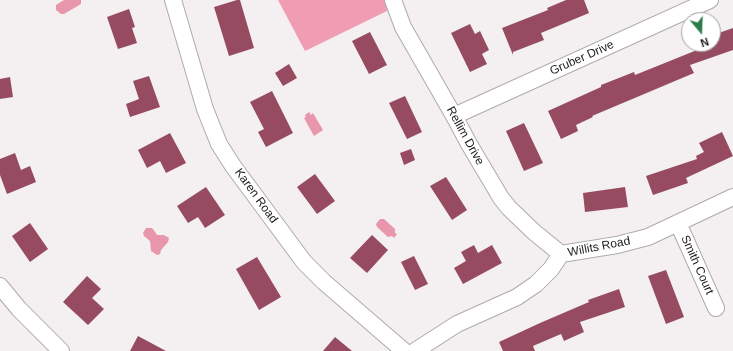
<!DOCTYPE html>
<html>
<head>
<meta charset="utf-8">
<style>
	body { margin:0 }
	#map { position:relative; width:733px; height:351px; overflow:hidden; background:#f4eff0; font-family:Helvetica,sans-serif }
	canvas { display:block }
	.north { position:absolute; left:681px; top:12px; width:40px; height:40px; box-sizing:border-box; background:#fff; border:1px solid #a5a4a5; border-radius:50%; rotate:161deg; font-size:11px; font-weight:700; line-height:16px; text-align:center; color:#1e1c1d }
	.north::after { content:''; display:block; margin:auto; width:14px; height:18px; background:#2c7a49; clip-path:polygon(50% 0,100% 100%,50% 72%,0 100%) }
</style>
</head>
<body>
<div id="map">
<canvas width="733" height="351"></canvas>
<div class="north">N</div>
</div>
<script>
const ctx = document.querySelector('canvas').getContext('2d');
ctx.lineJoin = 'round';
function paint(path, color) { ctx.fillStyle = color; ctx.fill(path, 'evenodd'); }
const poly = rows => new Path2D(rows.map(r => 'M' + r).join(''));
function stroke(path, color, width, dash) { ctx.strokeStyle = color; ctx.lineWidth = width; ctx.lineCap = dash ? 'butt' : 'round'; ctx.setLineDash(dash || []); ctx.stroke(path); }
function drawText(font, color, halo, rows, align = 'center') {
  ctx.font = font + ' Helvetica,sans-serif'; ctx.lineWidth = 4; ctx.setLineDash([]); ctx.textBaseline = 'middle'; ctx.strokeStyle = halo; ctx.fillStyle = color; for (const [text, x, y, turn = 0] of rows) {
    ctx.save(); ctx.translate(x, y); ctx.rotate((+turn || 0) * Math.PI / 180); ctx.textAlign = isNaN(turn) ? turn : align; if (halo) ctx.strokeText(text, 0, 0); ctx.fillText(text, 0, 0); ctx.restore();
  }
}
const forest = poly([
	[278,0,385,0,387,11,305,51]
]);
const water = poly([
	[64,0,81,0,81,4,64,14,61,14,56,10,56,5],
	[309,112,311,115,313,113,323,130,314,136,304,118,306,117,305,115],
	[380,219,384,219,395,229,395,233,397,234,394,238,392,236,388,237,377,227,376,224],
	[146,228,151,228,153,229,157,235,164,235,169,238,168,242,161,250,160,254,157,255,151,251,150,241,144,236,143,233]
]);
const building = poly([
	[237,0,240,0,254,48,229,56,214,7],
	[566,0,584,0,589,13,541,33,544,40,513,52,513,55,502,28,548,10,547,8],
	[129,9,135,27,132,28,137,43,118,49,107,17],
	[470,24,475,34,480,31,489,50,482,54,487,64,470,72,451,33],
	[733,28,733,50,690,65,694,73,592,116,593,117,576,125,578,131,561,139,548,111,601,87,601,85,634,72,635,75,702,48,700,44,713,44,713,35],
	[370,32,387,65,369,74,352,41],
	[289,64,297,78,283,86,275,73],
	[149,76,160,107,130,117,126,104,139,99,133,81],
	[10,77,13,97,0,99,0,79],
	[272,91,293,133,266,147,258,132,264,129,250,102],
	[405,96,422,132,407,139,389,103],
	[524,123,543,163,524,171,506,131],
	[722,132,733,156,686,178,688,183,653,195,646,176,697,159,696,156,704,152,699,143],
	[170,133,186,163,166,173,160,161,147,168,138,150],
	[411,149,415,160,404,165,400,153],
	[15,153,21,170,30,166,36,182,7,194,0,175,0,159],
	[315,174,335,201,317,214,297,187],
	[446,177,467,210,452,220,430,186],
	[206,187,225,215,205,228,198,217,188,223,177,206],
	[625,187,628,207,585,212,583,193],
	[30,223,48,249,30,262,12,236],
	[372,235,388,250,367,273,350,258],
	[474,245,478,253,492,245,502,263,463,284,454,268,466,261,461,252],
	[414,256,428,284,415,290,401,262],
	[257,257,281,297,259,310,236,269],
	[666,270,684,317,666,324,648,276],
	[87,276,101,289,92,298,104,309,88,325,63,302],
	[619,289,625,307,580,322,584,332,564,341,561,334,533,346,535,351,503,351,499,342,540,323,589,302,588,300],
	[138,336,166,351,130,351],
	[335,337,352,351,323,351]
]);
const street = poly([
	[173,0,205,109,219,144,233,166,304,262,324,282,404,351],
	[393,0,403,27,454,116,469,144,501,198,509,208,534,232,561,254],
	[454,116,710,0],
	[678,223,716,308],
	[0,286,19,309,61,351],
	[415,351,457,324,517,297,536,284,551,269,561,254,617,245,648,237,733,197]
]);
const streetNames = [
	["Gruber Drive",582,58,-24],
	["Rellim Drive",465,136,61],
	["Karen Road",256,196,54],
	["Willits Road",599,247,-11],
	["Smith Court",697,265,66]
];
paint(forest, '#f09db3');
paint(water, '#e896ab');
paint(building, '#964b61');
stroke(street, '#afaaab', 18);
stroke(street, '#fff', 16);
drawText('12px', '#1e1c1d', '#fff', streetNames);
</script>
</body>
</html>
